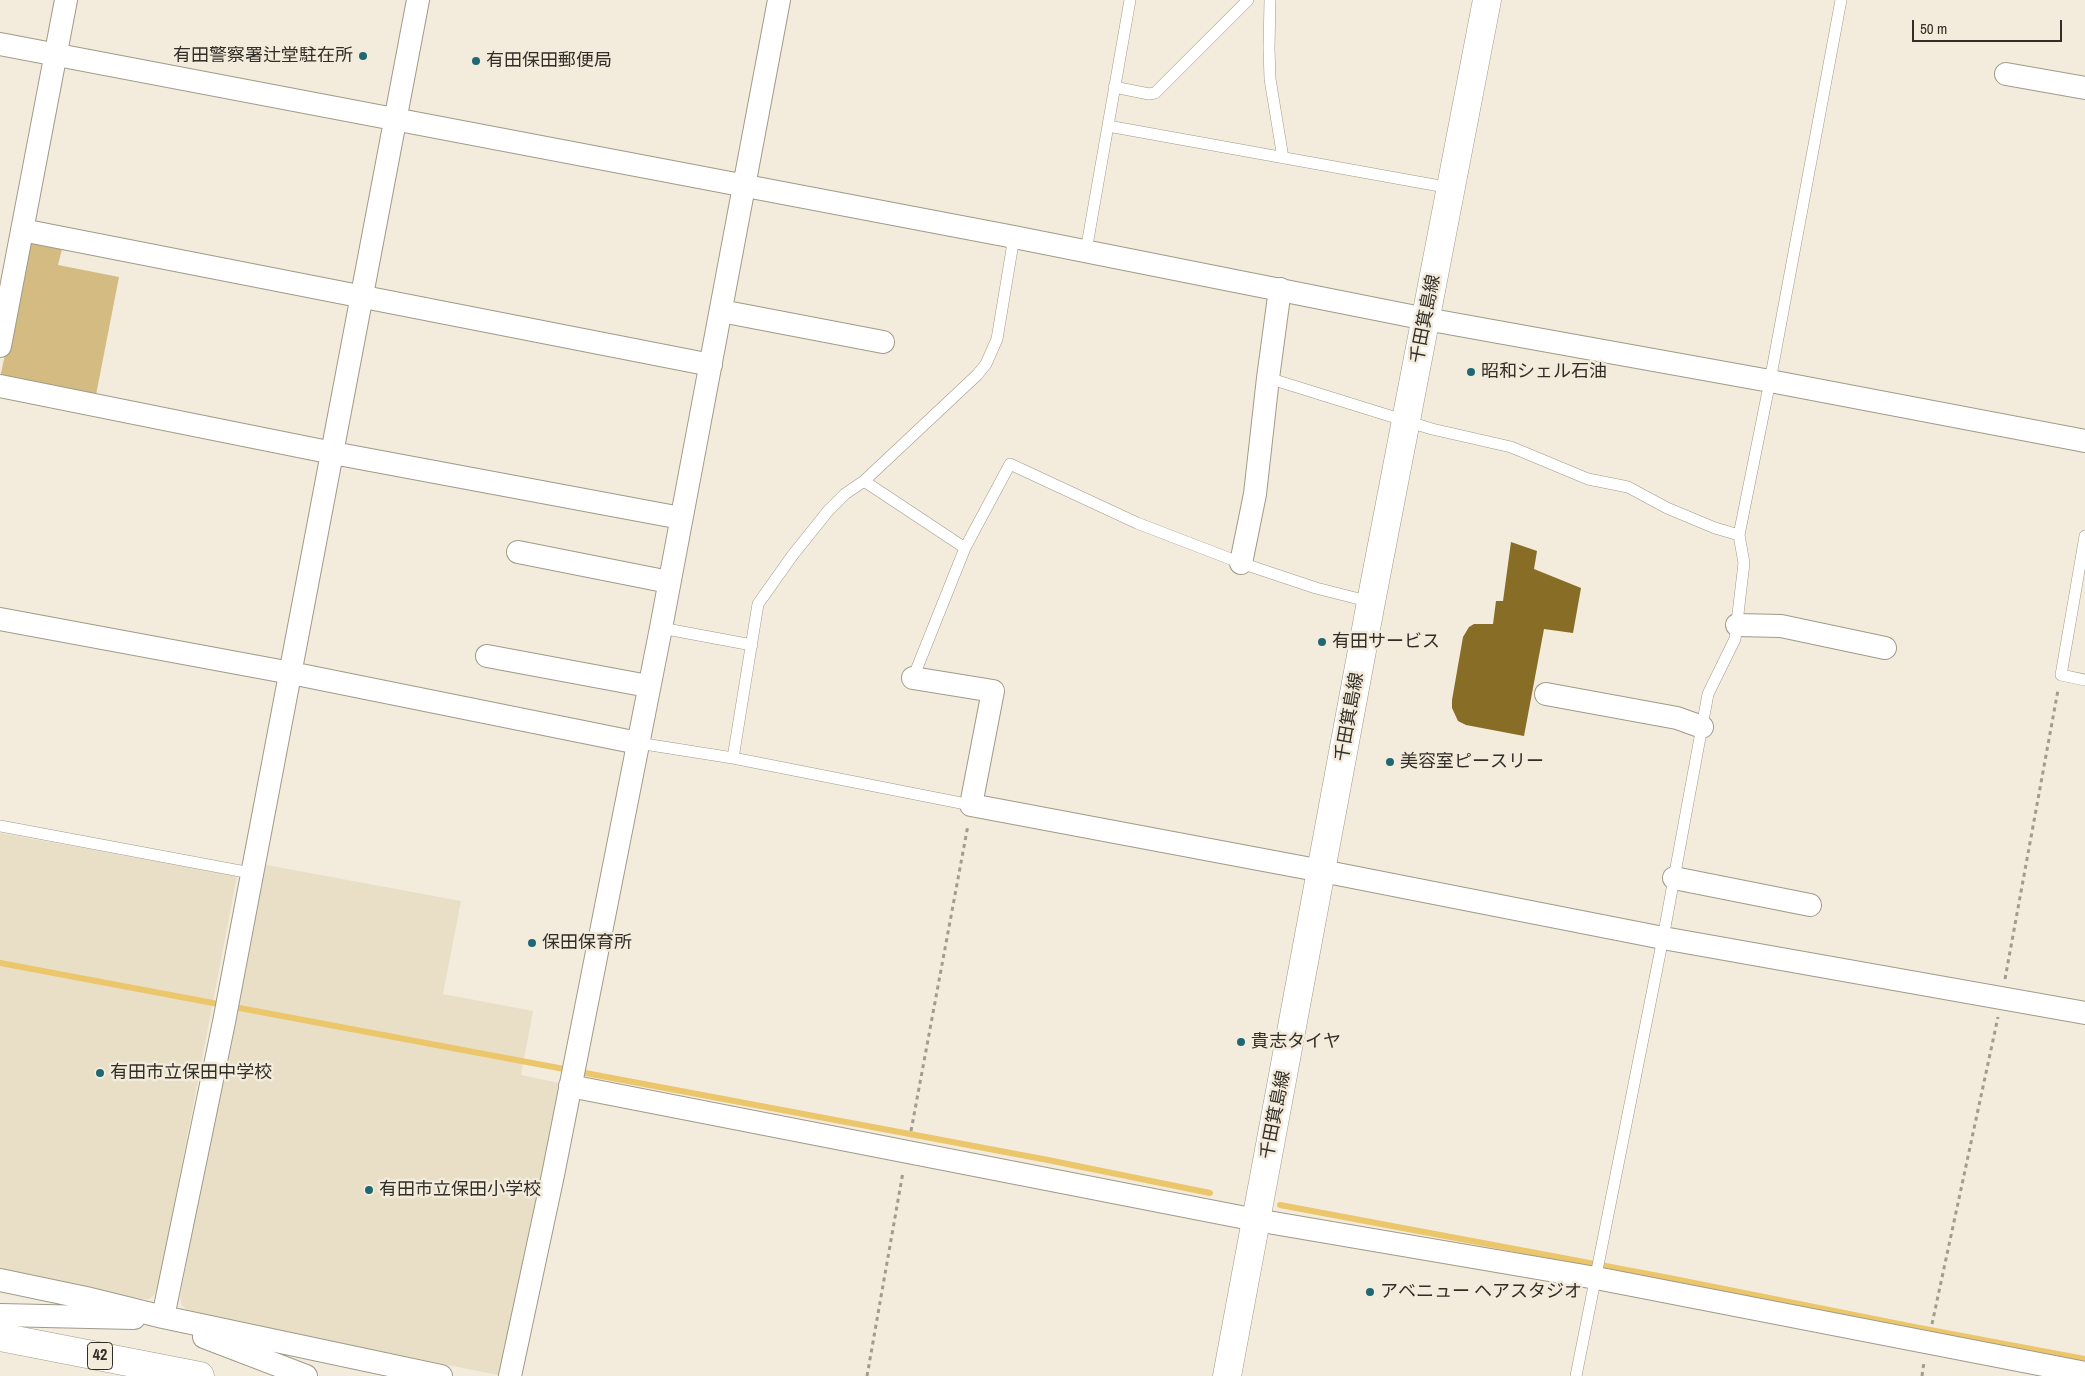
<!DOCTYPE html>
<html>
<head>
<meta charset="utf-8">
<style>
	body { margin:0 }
	#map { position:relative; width:2085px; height:1376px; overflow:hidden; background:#f3ebdb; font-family:"Archivo Narrow",sans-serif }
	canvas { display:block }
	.scale { position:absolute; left:1912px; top:20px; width:150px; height:22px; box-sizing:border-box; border:2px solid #312e28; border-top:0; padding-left:6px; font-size:15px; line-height:18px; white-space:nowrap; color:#312e28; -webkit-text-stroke:4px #f3ebdb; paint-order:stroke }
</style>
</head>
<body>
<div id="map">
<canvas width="2085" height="1376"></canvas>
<div class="scale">50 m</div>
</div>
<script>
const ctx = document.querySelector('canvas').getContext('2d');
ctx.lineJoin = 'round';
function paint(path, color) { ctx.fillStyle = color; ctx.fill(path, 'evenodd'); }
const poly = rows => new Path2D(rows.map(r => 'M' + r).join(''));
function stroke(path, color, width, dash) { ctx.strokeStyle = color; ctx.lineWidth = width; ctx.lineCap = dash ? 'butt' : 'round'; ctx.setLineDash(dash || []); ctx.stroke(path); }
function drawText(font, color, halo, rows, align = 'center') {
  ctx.font = font + ' "Archivo Narrow","Noto Sans JP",sans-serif'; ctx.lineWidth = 5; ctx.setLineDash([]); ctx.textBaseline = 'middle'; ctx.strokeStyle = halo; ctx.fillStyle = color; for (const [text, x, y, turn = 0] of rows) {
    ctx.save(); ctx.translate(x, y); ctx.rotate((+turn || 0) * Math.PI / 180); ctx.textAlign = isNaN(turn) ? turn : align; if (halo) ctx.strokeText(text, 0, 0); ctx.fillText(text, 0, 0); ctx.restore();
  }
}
const built = poly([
	[0,833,237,876,159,1284,154,1295,149,1299,141,1299,0,1270],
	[261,864,461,901,443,994,533,1011,521,1075,559,1083,503,1376,193,1314,182,1306,180,1297]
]);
const green = poly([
	[29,242,62,249,58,265,119,277,95,400,0,378]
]);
const stream = poly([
	[0,963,1048,1160,1210,1193],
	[1280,1205,1664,1277,1914,1327,2085,1359]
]);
const building = poly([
	[1511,542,1537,551,1534,569,1581,588,1573,633,1544,629,1524,736,1466,725,1458,721,1452,708,1452,700,1463,637,1469,627,1474,624,1493,624,1496,601,1503,601]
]);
const path = poly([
	[2005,979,2058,690],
	[911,1131,968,825],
	[1932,1324,1998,1017],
	[867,1376,903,1172],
	[1922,1376,1924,1362]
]);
const service = poly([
	[1270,0,1269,48,1270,79,1283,158],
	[1114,87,1149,94,1155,93,1248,0],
	[1108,126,1451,188],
	[1014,237,997,339,986,364,977,375,864,481,965,548,1010,464,1137,523,1241,563,1316,588,1371,602],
	[1086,251,1130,0],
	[1268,378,1432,429,1511,447,1588,479,1628,487,1667,508,1715,528,1739,535],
	[2085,536,2061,675,2085,680],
	[661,628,752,645],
	[913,678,965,548],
	[638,743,733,758,971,805],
	[733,758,758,604,792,556,828,511,845,494,864,481],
	[0,826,251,873],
	[1576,1376,1663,938,1708,694,1735,639,1744,563,1739,535,1770,381,1841,0]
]);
const minor = poly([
	[0,44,1014,237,1426,319,1770,381,2085,441],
	[2006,74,2085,88],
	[22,230,711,365],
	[721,311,883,342],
	[0,346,66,0],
	[0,386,333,453,681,518],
	[518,552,669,582],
	[1241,563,1255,494,1268,378,1280,289],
	[0,619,291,673,638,743],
	[1737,625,1781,626,1885,648],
	[487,656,648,686],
	[913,678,993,691,971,805,1322,871,1663,938,2085,1013],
	[1546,694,1677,718,1702,727],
	[1674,878,1810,905],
	[570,1086,1256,1220,1596,1278,2085,1373],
	[0,1280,86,1298,163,1317,441,1376],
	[0,1315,134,1318],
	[163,1317,224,1022,418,0],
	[204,1337,306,1376],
	[510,1376,553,1175,661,628,779,0]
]);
const secondary = poly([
	[1227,1376,1371,602,1487,0]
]);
const trunk = poly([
	[0,1337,200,1376]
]);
const markers = [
	[363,56,5,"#1e6773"],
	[476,61,5,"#1e6773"],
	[1471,372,5,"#1e6773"],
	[1322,642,5,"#1e6773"],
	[1390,762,5,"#1e6773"],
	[532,943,5,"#1e6773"],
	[1241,1042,5,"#1e6773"],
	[100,1073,5,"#1e6773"],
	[369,1190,5,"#1e6773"],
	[1370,1292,5,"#1e6773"]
];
const shields = [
	[100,1356,25]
];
const shieldNames = [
	["42",100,1356]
];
const poiNames = [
	["有田警察署辻堂駐在所",353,56,"right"],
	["有田保田郵便局",486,61],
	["昭和シェル石油",1481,372],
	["有田サービス",1332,642],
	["美容室ピースリー",1400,762],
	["保田保育所",542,943],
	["貴志タイヤ",1251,1042],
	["有田市立保田中学校",110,1073],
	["有田市立保田小学校",379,1190],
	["アベニュー ヘアスタジオ",1380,1292]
];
const streetNames = [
	["千田箕島線",1426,319,-79],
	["千田箕島線",1350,717,-80],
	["千田箕島線",1276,1115,-79]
];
paint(built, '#e9dfc7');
paint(green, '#d4bb81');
stroke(stream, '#ebc66b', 6);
paint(building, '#886d26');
stroke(service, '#a19a8a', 12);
stroke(minor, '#a19a8a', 24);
stroke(secondary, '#a19a8a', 29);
stroke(trunk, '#a19a8a', 29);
stroke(path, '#a29c90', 3, [4, 4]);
stroke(service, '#fff', 11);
stroke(minor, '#fff', 22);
stroke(secondary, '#fff', 28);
stroke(trunk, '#fff', 28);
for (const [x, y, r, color] of markers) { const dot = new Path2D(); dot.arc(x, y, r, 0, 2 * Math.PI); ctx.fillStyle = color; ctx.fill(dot); stroke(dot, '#f3ebdb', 2); }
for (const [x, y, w] of shields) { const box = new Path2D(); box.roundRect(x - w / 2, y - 13.5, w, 27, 4); ctx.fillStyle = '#f3ebdb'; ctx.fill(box); stroke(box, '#312e28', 1); }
drawText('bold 16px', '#312e28', null, shieldNames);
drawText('18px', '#312e28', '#f3ebdb', poiNames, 'left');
drawText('18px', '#312e28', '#f3ebdb', streetNames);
</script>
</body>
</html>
